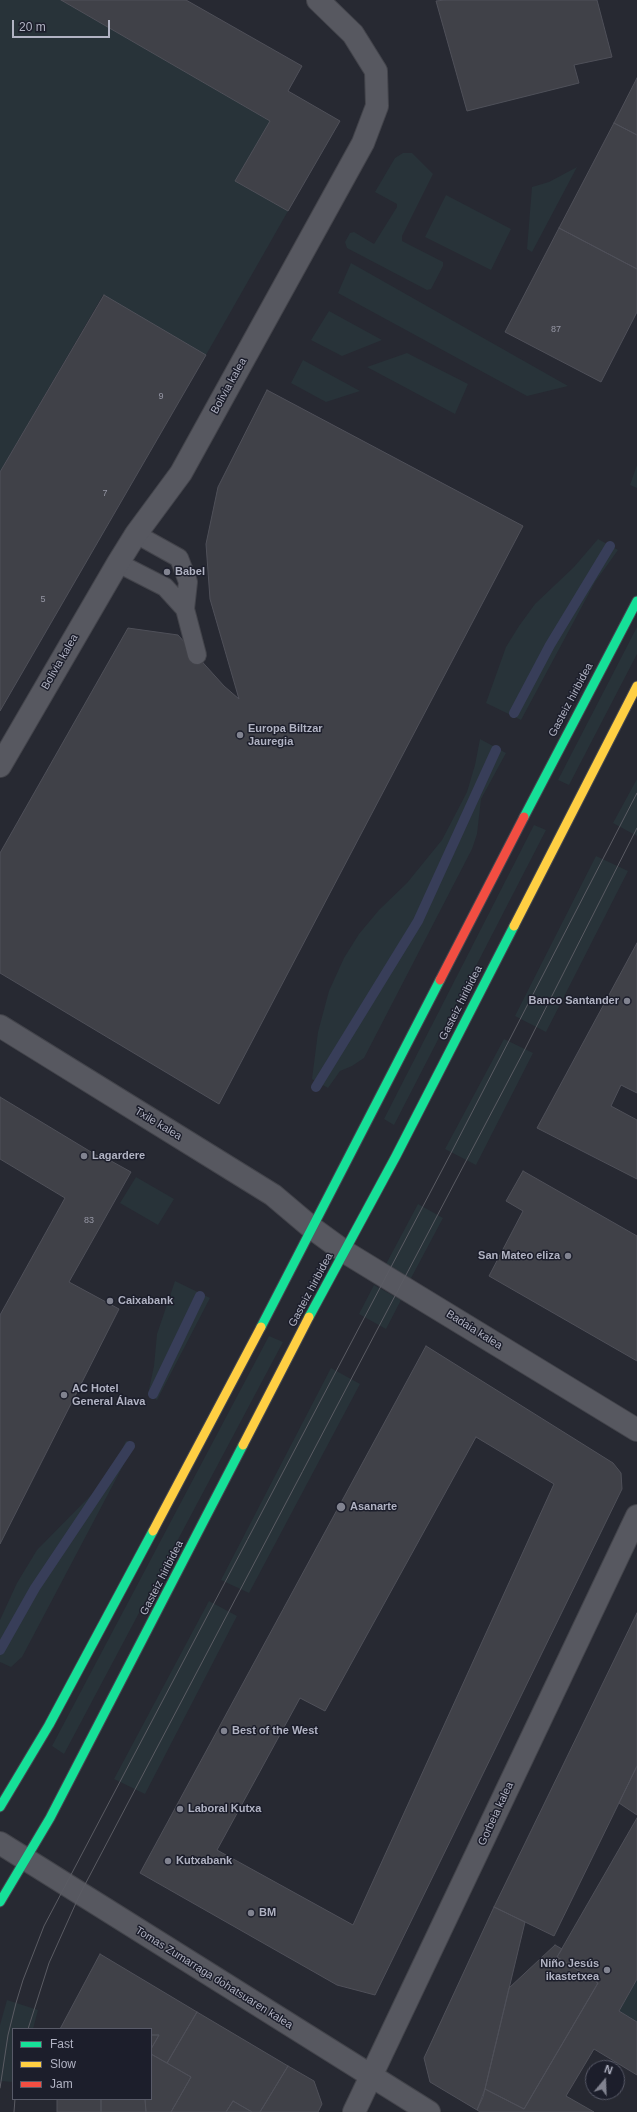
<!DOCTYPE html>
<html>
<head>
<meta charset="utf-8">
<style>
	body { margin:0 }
	#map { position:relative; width:637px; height:2112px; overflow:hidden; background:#272932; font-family:Helvetica,sans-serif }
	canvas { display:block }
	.legend { position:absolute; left:12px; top:2028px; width:140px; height:72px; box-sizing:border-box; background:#1c1e2b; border:1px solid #585a68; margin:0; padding:5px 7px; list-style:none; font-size:12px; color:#b1b3c3 }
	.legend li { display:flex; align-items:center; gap:8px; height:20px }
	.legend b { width:20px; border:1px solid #585a68 }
	.north { position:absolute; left:585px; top:2060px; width:40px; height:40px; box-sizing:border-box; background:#1c1e2b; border:1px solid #585a68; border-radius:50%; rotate:19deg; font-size:11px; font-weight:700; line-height:16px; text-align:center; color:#b1b3c3 }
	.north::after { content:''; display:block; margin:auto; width:14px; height:18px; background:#818390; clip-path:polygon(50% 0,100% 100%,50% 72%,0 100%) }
	.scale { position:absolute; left:12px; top:20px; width:98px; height:18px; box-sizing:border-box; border:2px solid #b1b3c3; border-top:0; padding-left:5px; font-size:12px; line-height:14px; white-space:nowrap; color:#b1b3c3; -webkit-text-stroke:3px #1c1e2b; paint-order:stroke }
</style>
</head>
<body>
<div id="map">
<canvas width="637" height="2112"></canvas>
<ul class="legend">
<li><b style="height:5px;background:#16e098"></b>Fast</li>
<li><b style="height:5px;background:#ffcf43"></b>Slow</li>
<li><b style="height:5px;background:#f24e42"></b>Jam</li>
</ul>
<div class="north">N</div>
<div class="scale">20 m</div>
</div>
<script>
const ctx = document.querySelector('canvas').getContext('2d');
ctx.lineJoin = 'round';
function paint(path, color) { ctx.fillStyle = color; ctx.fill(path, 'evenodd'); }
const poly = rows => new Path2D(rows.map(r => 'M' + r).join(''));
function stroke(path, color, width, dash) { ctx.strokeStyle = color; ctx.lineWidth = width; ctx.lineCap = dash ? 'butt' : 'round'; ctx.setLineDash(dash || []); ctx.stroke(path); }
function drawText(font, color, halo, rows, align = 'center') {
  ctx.font = font + ' Helvetica,sans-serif'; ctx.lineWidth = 3; ctx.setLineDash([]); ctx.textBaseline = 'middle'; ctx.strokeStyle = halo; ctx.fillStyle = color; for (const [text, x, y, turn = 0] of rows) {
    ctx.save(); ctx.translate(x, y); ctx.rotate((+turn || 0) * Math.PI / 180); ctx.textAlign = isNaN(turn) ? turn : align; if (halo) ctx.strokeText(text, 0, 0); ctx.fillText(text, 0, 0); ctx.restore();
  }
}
const green = poly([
	[0,0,61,0,270,121,235,181,288,211,206,355,103,295,0,472],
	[403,153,412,153,433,174,402,236,402,241,443,262,443,266,431,289,427,290,347,248,345,242,350,233,354,232,374,244,397,207,397,204,375,192,395,158],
	[577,167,532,252,527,249,532,187,549,182],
	[446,195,511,229,491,270,425,237],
	[351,263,568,386,527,396,338,293],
	[329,311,382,340,342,356,311,340],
	[407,353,468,384,455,414,367,367],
	[303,360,360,391,326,402,291,383],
	[637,465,637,488,630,485],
	[598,539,618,550,595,582,521,720,486,703,506,647,519,626,535,604,574,567],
	[637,627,637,654,569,785,558,780],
	[480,739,506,753,481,799,477,834,472,849,364,1058,352,1066,340,1071,328,1088,312,1079,318,1032,329,991,344,958,359,934,379,910,407,883,442,840,467,792,475,765],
	[637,779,637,836,613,823],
	[534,825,546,830,394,1125,384,1119],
	[596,856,628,871,546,1032,515,1016],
	[504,1039,533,1053,476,1165,445,1149],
	[136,1177,174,1199,158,1225,120,1203],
	[418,1204,443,1218,410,1280,385,1266],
	[175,1281,210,1298,157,1400,148,1394,154,1366,157,1334],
	[374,1285,401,1300,386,1329,359,1314],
	[269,1336,283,1342,64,1754,52,1746],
	[331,1368,360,1384,249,1593,221,1580],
	[126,1441,135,1443,22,1657,11,1667,0,1662,0,1620,17,1583,37,1550,98,1488,115,1464],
	[209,1601,237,1616,145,1794,114,1779],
	[637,1979,637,2022,619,2011],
	[7,2000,38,2010,33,2029,13,2029,13,2082,0,2081,0,2025]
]);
const stream = poly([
	[514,713,550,645,610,546],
	[316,1087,418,921,496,750],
	[153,1394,200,1296],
	[0,1650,35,1588,130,1446]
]);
const building = poly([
	[61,0,186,0,302,66,288,91,340,121,288,211,235,181,270,121,61,0],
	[445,0,597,0,612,57,574,65,579,83,467,111,436,1,445,0],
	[637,78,637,135,614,123,637,78],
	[614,123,637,135,637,269,559,228,614,123],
	[559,228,637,269,637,312,601,382,505,332,559,228],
	[104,295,206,355,0,711,0,472,104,295],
	[267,390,523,526,219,1104,0,973,0,853,128,628,178,635,224,686,239,699,210,599,206,544,218,487,267,390],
	[637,943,637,1093,621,1085,611,1106,637,1120,637,1179,537,1128,637,943],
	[0,1097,101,1158,102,1156,131,1172,69,1282,119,1309,0,1544,0,1315,65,1198,0,1159,0,1097],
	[523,1171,637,1236,637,1361,489,1276,523,1211,506,1201,523,1171],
	[426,1346,613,1463,621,1473,622,1489,375,1995,337,1985,140,1873,426,1346],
	[476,1437,554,1484,353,1925,217,1850,300,1698,325,1711,476,1437],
	[637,1613,637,1766,554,1936,494,1907,637,1613],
	[637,1766,637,1815,619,1803,637,1766],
	[637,1818,637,1979,619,2011,637,2022,637,2075,594,2049,566,2096,594,2112,480,2112,477,2110,485,2089,524,2109,598,1983,557,1957,637,1818],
	[494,1907,525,1922,483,2097,477,2110,430,2082,424,2058,494,1907],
	[555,1945,562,1949,557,1957,598,1983,524,2109,485,2089,509,1988,555,1945],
	[100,1954,197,2012,167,2063,151,2054,151,2049,159,2035,151,2035,151,2029,60,2029,100,1954],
	[197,2012,288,2066,260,2112,252,2112,233,2101,226,2112,171,2112,191,2077,167,2063,197,2012],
	[151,2035,159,2035,151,2049,151,2035],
	[151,2054,191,2077,171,2112,146,2112,145,2099,151,2099,151,2054],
	[288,2066,314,2081,322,2104,318,2112,260,2112,288,2066],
	[57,2099,101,2099,101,2112,57,2112,57,2099],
	[101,2099,145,2099,146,2112,101,2112,101,2099],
	[233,2101,252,2112,226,2112,233,2101]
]);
const lane = poly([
	[136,534,179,558,188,582,185,609,197,655],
	[118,563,165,587,185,609]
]);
const street = poly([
	[0,766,118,563,136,534,181,473,363,143,377,106,376,71,353,34,318,0],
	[0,1026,273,1195,312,1228,345,1252,637,1430],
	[0,1843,429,2112],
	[354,2112,637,1516]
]);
const fast = poly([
	[524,817,637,601],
	[309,1317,396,1156,514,926],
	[261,1327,440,980],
	[0,1807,49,1725,153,1531],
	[0,1902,50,1818,243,1445]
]);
const slow = poly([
	[514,926,637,686],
	[243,1445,309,1317],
	[153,1531,261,1327]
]);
const jam = poly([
	[440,980,524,817]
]);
const tram = poly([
	[28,2029,49,1963,80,1894,525,1049,637,828],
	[0,2088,8,2035,16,2003,23,1980,44,1926,451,1153,637,793],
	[14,2112,15,2099]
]);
const markers = [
	[167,572,4,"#818390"],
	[240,735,4,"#818390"],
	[627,1001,4,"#818390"],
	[84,1156,4,"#818390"],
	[568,1256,4,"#818390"],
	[110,1301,4,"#818390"],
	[64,1395,4,"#818390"],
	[341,1507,5,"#818390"],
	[224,1731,4,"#818390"],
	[180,1809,4,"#818390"],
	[168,1861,4,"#818390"],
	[251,1913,4,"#818390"],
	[607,1970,4,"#818390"]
];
const numberNames = [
	["87",556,330],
	["9",161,397],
	["7",105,494],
	["5",43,600],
	["83",89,1221]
];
const streetNames = [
	["Bolivia kalea",229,386,-61],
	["Bolivia kalea",60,662,-60],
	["Gasteiz hiribidea",571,700,-62],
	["Gasteiz hiribidea",461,1003,-63],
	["Txile kalea",158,1124,31],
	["Gasteiz hiribidea",311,1290,-62],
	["Badaia kalea",474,1330,32],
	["Gasteiz hiribidea",162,1578,-63],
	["Gorbeia kalea",496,1814,-65],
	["Tomas Zumarraga dohatsuaren kalea",214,1978,32]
];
const poiNames = [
	["Babel",175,572],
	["Europa Biltzar",248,729],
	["Jauregia",248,742],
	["Banco Santander",619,1001,"right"],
	["Lagardere",92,1156],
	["San Mateo eliza",560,1256,"right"],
	["Caixabank",118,1301],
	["AC Hotel",72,1389],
	["General Álava",72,1402],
	["Asanarte",350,1507],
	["Best of the West",232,1731],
	["Laboral Kutxa",188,1809],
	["Kutxabank",176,1861],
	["BM",259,1913],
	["Niño Jesús",599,1964,"right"],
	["ikastetxea",599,1977,"right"]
];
paint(green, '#283339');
stroke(stream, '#383e59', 10);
paint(building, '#404148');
stroke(building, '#4f5059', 1);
stroke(lane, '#43444b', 20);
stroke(street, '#43444b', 24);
stroke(fast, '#45464f', 11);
stroke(slow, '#45464f', 11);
stroke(jam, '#45464f', 11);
stroke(lane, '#575860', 18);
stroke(street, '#575860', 22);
stroke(fast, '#16e098', 9);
stroke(slow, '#ffcf43', 9);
stroke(jam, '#f24e42', 9);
stroke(tram, '#5b5c64', 1);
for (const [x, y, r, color] of markers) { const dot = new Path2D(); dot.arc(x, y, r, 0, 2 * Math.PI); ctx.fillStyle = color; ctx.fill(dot); stroke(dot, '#1c1e2b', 1.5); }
drawText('9px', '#9596a4', null, numberNames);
drawText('11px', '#b1b3c3', '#1c1e2b', streetNames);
drawText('bold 11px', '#b1b3c3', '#1c1e2b', poiNames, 'left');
</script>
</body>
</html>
